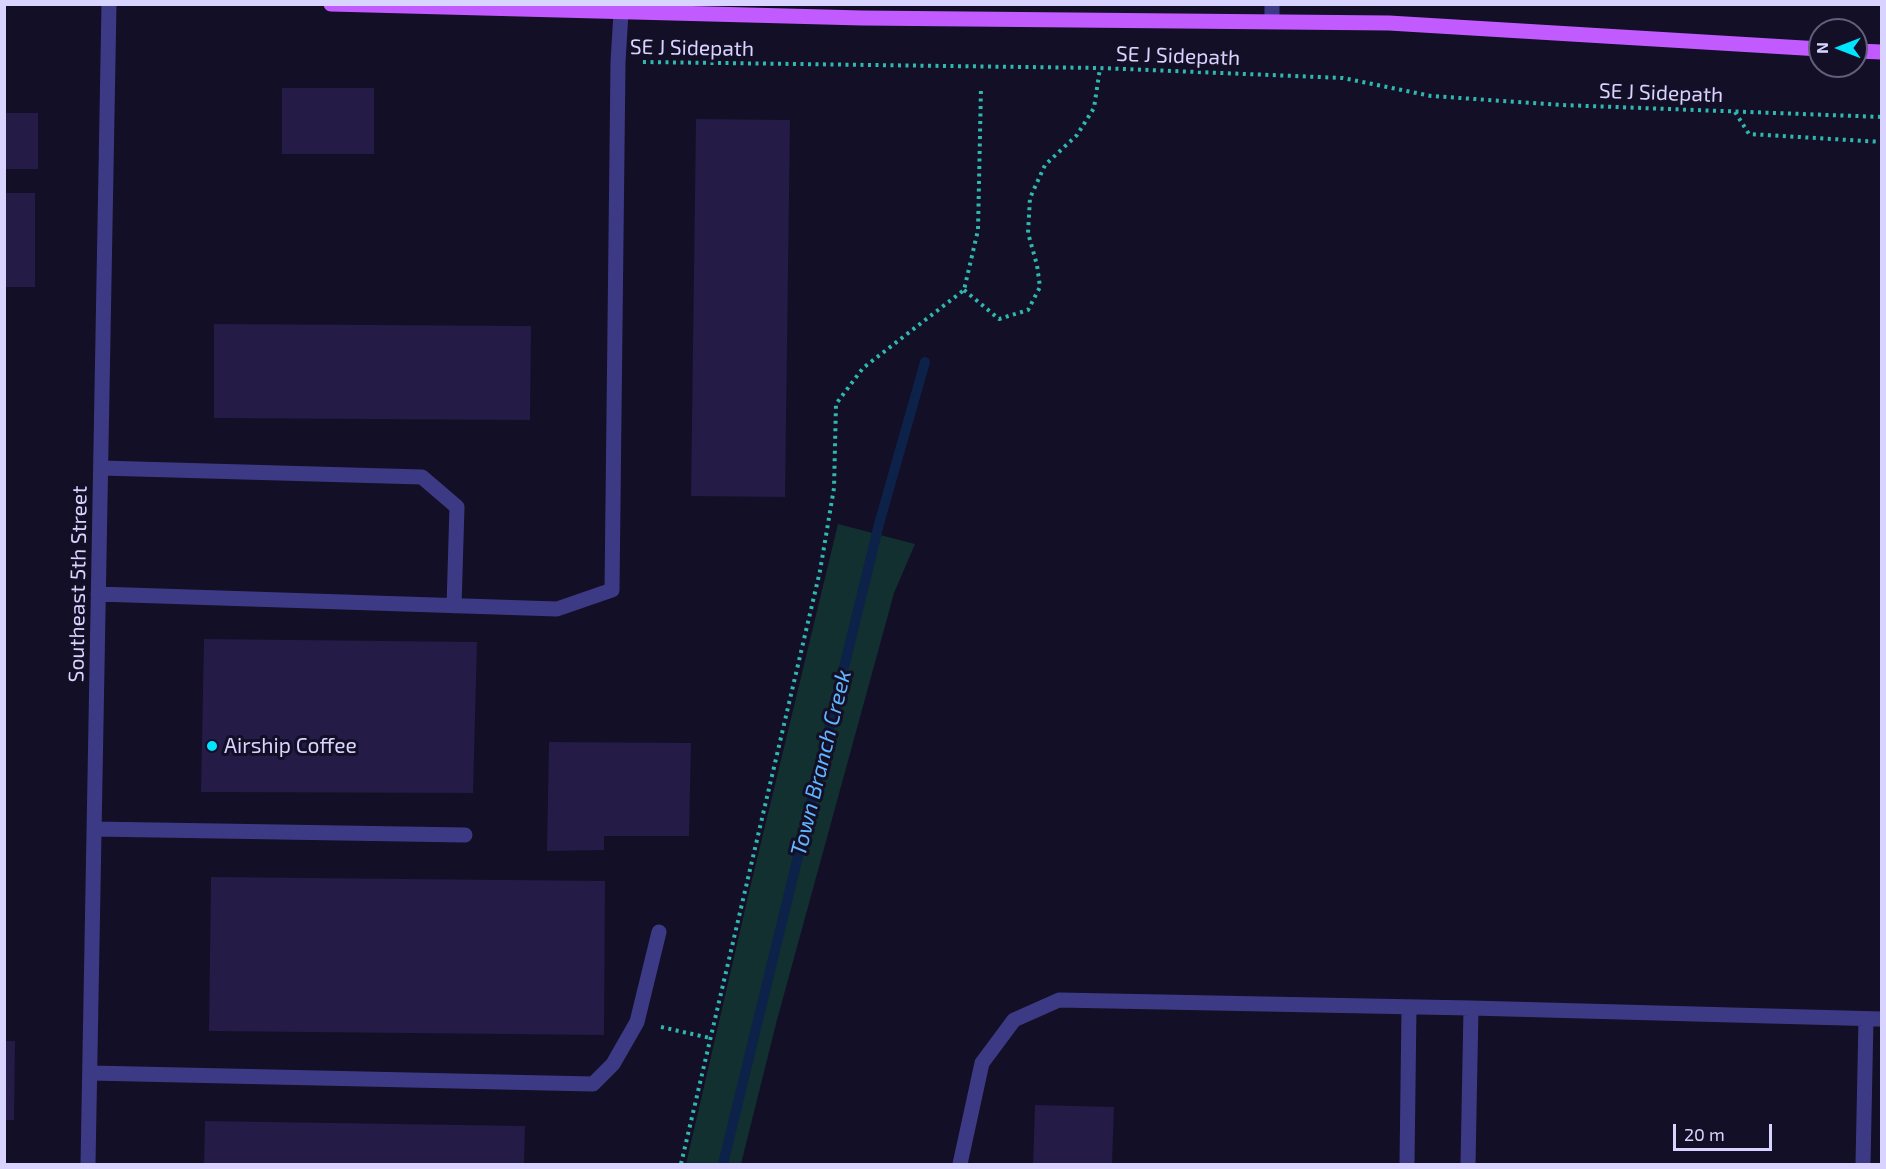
<!DOCTYPE html>
<html>
<head>
<meta charset="utf-8">
<style>
	body { margin:0 }
	#map { position:relative; width:1886px; height:1169px; overflow:hidden; background:#130f26; font-family:"Exo 2",sans-serif }
	canvas { display:block }
	.frame { position:absolute; inset:0; border:6px solid #d9d4ff; pointer-events:none }
	.north { position:absolute; left:1808px; top:18px; width:60px; height:60px; box-sizing:border-box; background:#130f26; border:2px solid #625e7d; border-radius:50%; rotate:270deg; font-size:16px; font-weight:700; line-height:24px; text-align:center; color:#d9d4ff }
	.north::after { content:''; display:block; margin:auto; width:21px; height:27px; background:#00e5ff; clip-path:polygon(50% 0,100% 100%,50% 72%,0 100%) }
	.scale { position:absolute; left:1673px; top:1124px; width:99px; height:27px; box-sizing:border-box; border:3px solid #d9d4ff; border-top:0; padding-left:8px; font-size:18px; line-height:21px; white-space:nowrap; color:#d9d4ff; -webkit-text-stroke:4px #130f26; paint-order:stroke }
</style>
</head>
<body>
<div id="map">
<canvas width="1886" height="1169"></canvas>
<div class="frame"></div>
<div class="north">N</div>
<div class="scale">20 m</div>
</div>
<script>
const ctx = document.querySelector('canvas').getContext('2d');
ctx.lineJoin = 'round';
function paint(path, color) { ctx.fillStyle = color; ctx.fill(path, 'evenodd'); }
const poly = rows => new Path2D(rows.map(r => 'M' + r).join(''));
function stroke(path, color, width, dash) { ctx.strokeStyle = color; ctx.lineWidth = width; ctx.lineCap = dash ? 'butt' : 'round'; ctx.setLineDash(dash || []); ctx.stroke(path); }
function drawText(font, color, halo, rows, align = 'center') {
  ctx.font = font + ' "Exo 2",sans-serif'; ctx.lineWidth = 6; ctx.setLineDash([]); ctx.textBaseline = 'middle'; ctx.strokeStyle = halo; ctx.fillStyle = color; for (const [text, x, y, turn = 0] of rows) {
    ctx.save(); ctx.translate(x, y); ctx.rotate((+turn || 0) * Math.PI / 180); ctx.textAlign = isNaN(turn) ? turn : align; if (halo) ctx.strokeText(text, 0, 0); ctx.fillText(text, 0, 0); ctx.restore();
  }
}
const green = poly([
	[838,524,915,544,894,593,777,1020,741,1164,686,1164,750,888]
]);
const stream = poly([
	[723,1164,879,524,925,362]
]);
const building = poly([
	[282,88,374,88,374,154,282,154],
	[4,113,38,113,38,169,4,169],
	[696,119,790,120,785,497,691,496],
	[4,193,35,193,35,287,4,287],
	[214,324,531,326,530,420,214,418],
	[204,639,477,642,473,793,201,792],
	[549,742,691,743,689,836,604,836,604,850,547,851],
	[211,877,605,881,604,1035,209,1031],
	[5,1041,15,1041,14,1120,5,1120],
	[1035,1105,1114,1107,1112,1164,1033,1164],
	[205,1121,525,1126,524,1164,204,1164]
]);
const path = poly([
	[643,62,1100,68,1343,78,1431,96,1562,105,1882,117],
	[1735,112,1749,134,1882,142],
	[964,290,999,319,1028,310,1040,287,1037,265,1028,233,1030,198,1045,165,1077,135,1094,108,1100,68],
	[661,1027,710,1038],
	[681,1164,820,571,834,488,836,404,863,368,964,290,978,230,981,87]
]);
const minor = poly([
	[1272,4,1272,21],
	[101,468,422,477,457,507,454,606],
	[98,594,557,609,612,590,618,62,621,13],
	[94,829,465,835],
	[90,1073,593,1084,613,1064,637,1022,659,932],
	[88,1164,109,4],
	[960,1164,982,1063,1014,1020,1059,1000,1471,1008,1882,1019],
	[1407,1164,1409,1007],
	[1468,1164,1471,1008],
	[1863,1164,1866,1019]
]);
const major = poly([
	[331,4,862,18,1389,23,1820,49],
	[1856,51,1882,52]
]);
const markers = [
	[212,746,6,"#00e5ff"]
];
const streetNames = [
	["SE J Sidepath",692,48,1],
	["SE J Sidepath",1178,56,2],
	["SE J Sidepath",1661,93,2],
	["Southeast 5th Street",78,584,-89]
];
const poiNames = [
	["Airship Coffee",224,746]
];
const waterNames = [
	["Town Branch Creek",821,763,-76]
];
paint(green, '#12302f');
stroke(stream, '#0c2248', 10);
paint(building, '#241b47');
stroke(path, '#2fb8b0', 4, [3, 4.5]);
stroke(minor, '#3d3a85', 15);
stroke(major, '#c25bff', 15);
for (const [x, y, r, color] of markers) { const dot = new Path2D(); dot.arc(x, y, r, 0, 2 * Math.PI); ctx.fillStyle = color; ctx.fill(dot); stroke(dot, '#130f26', 2); }
drawText('21px', '#d9d4ff', '#130f26', streetNames);
drawText('21px', '#d9d4ff', '#130f26', poiNames, 'left');
drawText('italic 22px', '#62b6ff', '#130f26', waterNames);
</script>
</body>
</html>
